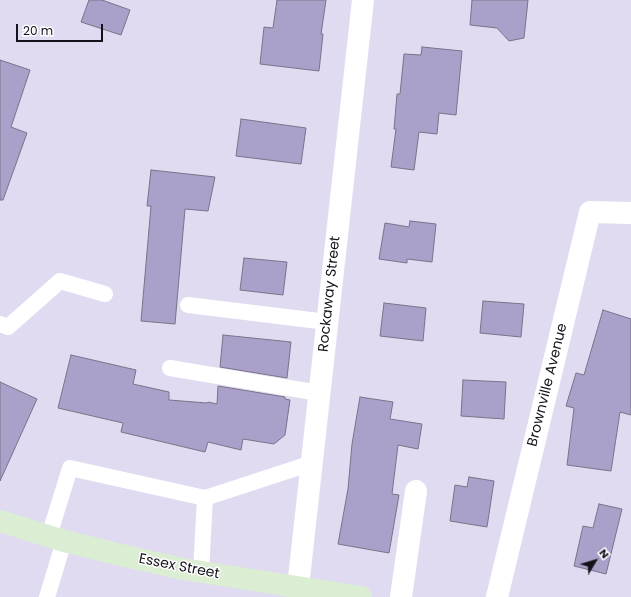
<!DOCTYPE html>
<html>
<head>
<meta charset="utf-8">
<style>
	body { margin:0 }
	#map { position:relative; width:631px; height:597px; overflow:hidden; background:#e0dbf1; font-family:Poppins,sans-serif }
	canvas { display:block }
	.north { position:absolute; left:575px; top:541px; width:40px; height:40px; -webkit-text-stroke:3px #fff; paint-order:stroke; rotate:52deg; font-size:11px; font-weight:700; line-height:16px; text-align:center; color:#14121a }
	.north::after { content:''; display:block; margin:auto; width:14px; height:18px; background:#14121a; clip-path:polygon(50% 0,100% 100%,50% 72%,0 100%) }
	.scale { position:absolute; left:16px; top:24px; width:87px; height:18px; box-sizing:border-box; border:2px solid #14121a; border-top:0; padding-left:5px; font-size:12px; line-height:14px; white-space:nowrap; color:#14121a; -webkit-text-stroke:3px #fff; paint-order:stroke }
</style>
</head>
<body>
<div id="map">
<canvas width="631" height="597"></canvas>
<div class="north">N</div>
<div class="scale">20 m</div>
</div>
<script>
const ctx = document.querySelector('canvas').getContext('2d');
ctx.lineJoin = 'round';
function paint(path, color) { ctx.fillStyle = color; ctx.fill(path, 'evenodd'); }
const poly = rows => new Path2D(rows.map(r => 'M' + r).join(''));
function stroke(path, color, width, dash) { ctx.strokeStyle = color; ctx.lineWidth = width; ctx.lineCap = dash ? 'butt' : 'round'; ctx.setLineDash(dash || []); ctx.stroke(path); }
function drawText(font, color, halo, rows, align = 'center') {
  ctx.font = font + ' Poppins,sans-serif'; ctx.lineWidth = 3; ctx.setLineDash([]); ctx.textBaseline = 'middle'; ctx.strokeStyle = halo; ctx.fillStyle = color; for (const [text, x, y, turn = 0] of rows) {
    ctx.save(); ctx.translate(x, y); ctx.rotate((+turn || 0) * Math.PI / 180); ctx.textAlign = isNaN(turn) ? turn : align; if (halo) ctx.strokeText(text, 0, 0); ctx.fillText(text, 0, 0); ctx.restore();
  }
}
const building = poly([
	[89,0,102,0,130,10,121,35,81,22,89,0],
	[277,0,326,0,321,34,323,34,319,71,260,64,264,27,273,28,277,0],
	[472,0,528,0,524,38,509,41,497,28,470,25,472,0],
	[422,47,462,51,456,115,439,113,437,134,419,132,414,170,391,167,396,129,394,129,397,94,400,94,404,54,421,55,422,47],
	[0,60,30,70,11,127,27,133,3,200,0,200,0,60],
	[241,119,306,128,301,164,236,156,241,119],
	[151,170,215,177,208,211,185,209,175,324,141,321,151,206,147,206,151,170],
	[410,221,436,224,432,262,407,259,407,263,379,259,385,223,409,227,410,221],
	[244,258,287,262,283,295,240,290,244,258],
	[483,301,524,304,521,337,480,333,483,301],
	[384,303,426,308,423,341,380,336,384,303],
	[603,310,631,319,631,415,620,412,611,471,567,465,574,408,566,406,576,373,584,375,603,310],
	[223,335,291,342,287,378,220,367,223,335],
	[71,355,136,370,133,384,169,392,169,400,207,403,208,402,217,404,218,386,285,397,285,399,290,400,285,435,274,444,243,439,241,450,208,442,205,452,121,432,123,423,58,408,71,355],
	[463,380,506,382,504,419,461,416,463,380],
	[0,382,37,399,0,481,0,382],
	[360,397,393,402,390,419,422,424,418,449,398,445,392,494,399,495,389,553,338,544,348,489,352,444,360,397],
	[469,477,494,481,487,527,450,521,455,485,467,487,469,477],
	[599,504,622,509,606,574,574,566,583,526,593,528,599,504]
]);
const service = poly([
	[188,305,327,322],
	[0,324,8,327,60,281,105,294],
	[170,368,319,393],
	[49,536,70,468,205,498,312,463],
	[201,572,205,498],
	[47,597,64,541]
]);
const minor = poly([
	[298,587,363,0],
	[401,597,416,491],
	[497,597,590,212,631,213]
]);
const secondary = poly([
	[0,521,64,541,125,556,183,569,361,597]
]);
const streetNames = [
	["Rockaway Street",330,294,-84],
	["Brownville Avenue",548,385,-76],
	["Essex Street",179,567,11]
];
paint(building, '#aaa0ca');
stroke(building, '#787487', 1);
stroke(service, '#fff', 16);
stroke(minor, '#fff', 22);
stroke(secondary, '#dbedd2', 22);
drawText('14px', '#14121a', '#fff', streetNames);
</script>
</body>
</html>
